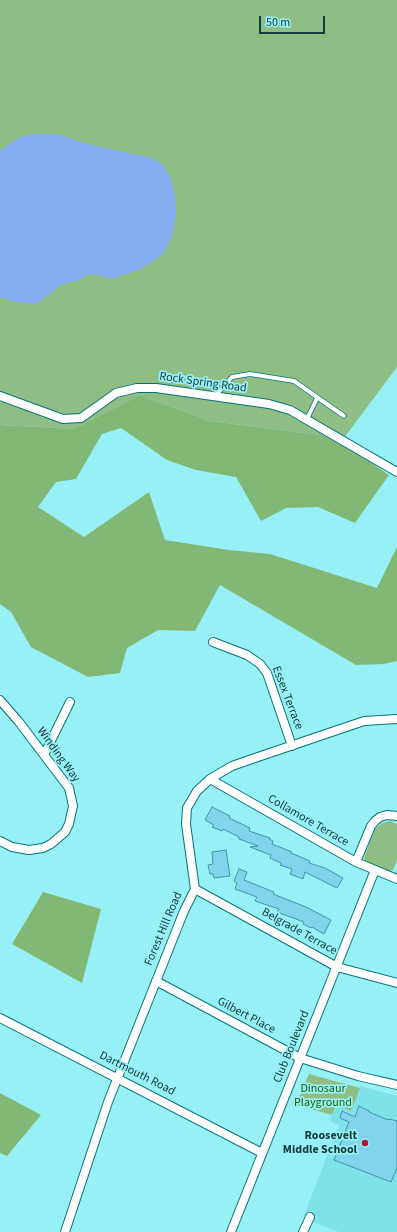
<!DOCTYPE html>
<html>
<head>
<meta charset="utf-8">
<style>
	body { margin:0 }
	#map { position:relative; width:397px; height:1232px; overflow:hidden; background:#97f0f5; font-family:"Source Sans 3",sans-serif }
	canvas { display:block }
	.scale { position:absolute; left:259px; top:16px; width:66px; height:18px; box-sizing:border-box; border:2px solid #133a3c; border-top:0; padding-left:5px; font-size:12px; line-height:14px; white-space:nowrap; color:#133a3c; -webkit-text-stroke:3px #97f0f5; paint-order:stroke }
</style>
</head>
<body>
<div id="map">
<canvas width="397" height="1232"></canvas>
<div class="scale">50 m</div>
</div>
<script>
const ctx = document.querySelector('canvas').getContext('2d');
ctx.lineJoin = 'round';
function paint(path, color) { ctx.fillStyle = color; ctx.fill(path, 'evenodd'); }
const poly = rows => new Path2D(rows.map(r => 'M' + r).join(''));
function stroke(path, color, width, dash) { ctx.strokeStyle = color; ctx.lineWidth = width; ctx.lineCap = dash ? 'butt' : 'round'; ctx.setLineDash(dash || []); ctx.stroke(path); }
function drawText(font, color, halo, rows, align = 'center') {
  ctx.font = font + ' "Source Sans 3",sans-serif'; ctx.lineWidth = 3.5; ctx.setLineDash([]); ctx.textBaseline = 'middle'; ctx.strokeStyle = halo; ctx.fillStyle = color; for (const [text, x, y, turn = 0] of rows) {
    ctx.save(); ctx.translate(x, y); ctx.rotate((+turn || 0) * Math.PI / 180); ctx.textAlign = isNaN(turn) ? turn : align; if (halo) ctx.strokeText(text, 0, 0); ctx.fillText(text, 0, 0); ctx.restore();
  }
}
const built = poly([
	[360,1086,397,1096,397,1232,339,1232,303,1218,339,1125,330,1121,332,1115,336,1105,351,1111]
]);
const green = poly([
	[0,0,397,0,397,367,341,442,328,436,210,421,140,395,74,429,2,425,0,423],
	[390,821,397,824,397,860,393,870,389,871,365,861,364,858,375,829,382,823],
	[309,1074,360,1088,351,1111,336,1105,332,1115,296,1105]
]);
const forest = poly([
	[140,395,210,421,328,436,341,442,389,475,355,523,318,507,286,508,261,521,236,477,196,470,167,460,121,428,102,434,76,479,56,482,38,507,84,537,149,492,165,540,229,550,270,554,377,588,397,547,397,661,384,664,356,665,220,585,195,631,158,630,127,648,120,673,88,677,31,647,11,612,0,604,0,423,2,425,74,429],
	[43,892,101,909,82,983,12,944],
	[0,1093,41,1115,7,1156,0,1153]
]);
const water = poly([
	[32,134,57,134,84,143,142,156,154,159,163,165,171,179,175,195,176,213,173,233,167,248,159,257,141,269,112,279,98,275,87,275,79,280,60,285,50,294,36,304,16,302,0,297,0,151,18,138]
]);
const building = poly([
	[212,807,230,816,229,818,250,828,249,831,270,838,269,839,273,841,272,844,292,852,291,853,310,861,309,863,325,868,343,878,337,888,305,872,303,879,290,874,292,869,280,865,281,863,270,858,271,855,250,847,258,846,239,839,239,837,223,829,222,831,212,827,214,825,205,820,212,807],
	[226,850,230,876,214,878,213,874,210,874,208,865,213,864,212,852,226,850],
	[239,869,247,872,244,880,274,892,273,894,306,907,331,920,324,934,312,927,311,928,303,924,304,922,277,912,279,909,255,901,257,897,235,889,237,883,234,881,239,869],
	[359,1106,369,1111,369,1112,388,1120,389,1119,397,1121,397,1168,391,1182,334,1160,349,1122,340,1118,342,1111,355,1117,359,1106]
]);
const service = poly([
	[215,396,232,377,250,374,294,381,344,416],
	[307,419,317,398]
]);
const minor = poly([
	[0,396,63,419,81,418,116,393,137,388,156,388,269,404,290,410,397,472],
	[213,642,247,655,260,664,267,673,292,746],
	[0,700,19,722,69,788,73,806,69,824,65,832,51,844,43,848,29,850,12,847,0,841],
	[44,755,70,702],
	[210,779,356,862,397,879],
	[356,862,371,826,375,821,380,817,387,815,397,816],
	[195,889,337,967,397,983],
	[156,981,300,1058,358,1076,397,1085],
	[0,1018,262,1153],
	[65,1232,108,1102,184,911,195,889,186,824,187,808,197,791,210,779,220,773,232,766,255,758,364,721,397,719],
	[231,1232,375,870],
	[303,1232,310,1217]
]);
const markers = [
	[365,1143,4,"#ad1831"]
];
const streetNames = [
	["Rock Spring Road",203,383,8],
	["Essex Terrace",287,698,69],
	["Winding Way",58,755,54],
	["Collamore Terrace",308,821,30],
	["Forest Hill Road",164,929,-67],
	["Belgrade Terrace",299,932,29],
	["Gilbert Place",246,1016,28],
	["Club Boulevard",292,1047,-68],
	["Dartmouth Road",137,1074,27]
];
const parkNames = [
	["Dinosaur",323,1089],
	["Playground",323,1103]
];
const poiNames = [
	["Roosevelt",357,1136],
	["Middle School",357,1150]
];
paint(built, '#7fe2e8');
paint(green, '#8ebe83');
paint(forest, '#82b876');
paint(water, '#83adf0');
paint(building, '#82d3ec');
stroke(building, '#4294ac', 1);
stroke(service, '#04757a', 5.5);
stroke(minor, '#04757a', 10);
stroke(service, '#fff', 4);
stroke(minor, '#fff', 8);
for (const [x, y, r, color] of markers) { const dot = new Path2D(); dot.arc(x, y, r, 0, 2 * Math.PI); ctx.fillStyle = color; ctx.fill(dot); stroke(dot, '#97f0f5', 1.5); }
drawText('12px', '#133a3c', '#97f0f5', streetNames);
drawText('12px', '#1b6201', '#97f0f5', parkNames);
drawText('bold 12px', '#133a3c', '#97f0f5', poiNames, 'right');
</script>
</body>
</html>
